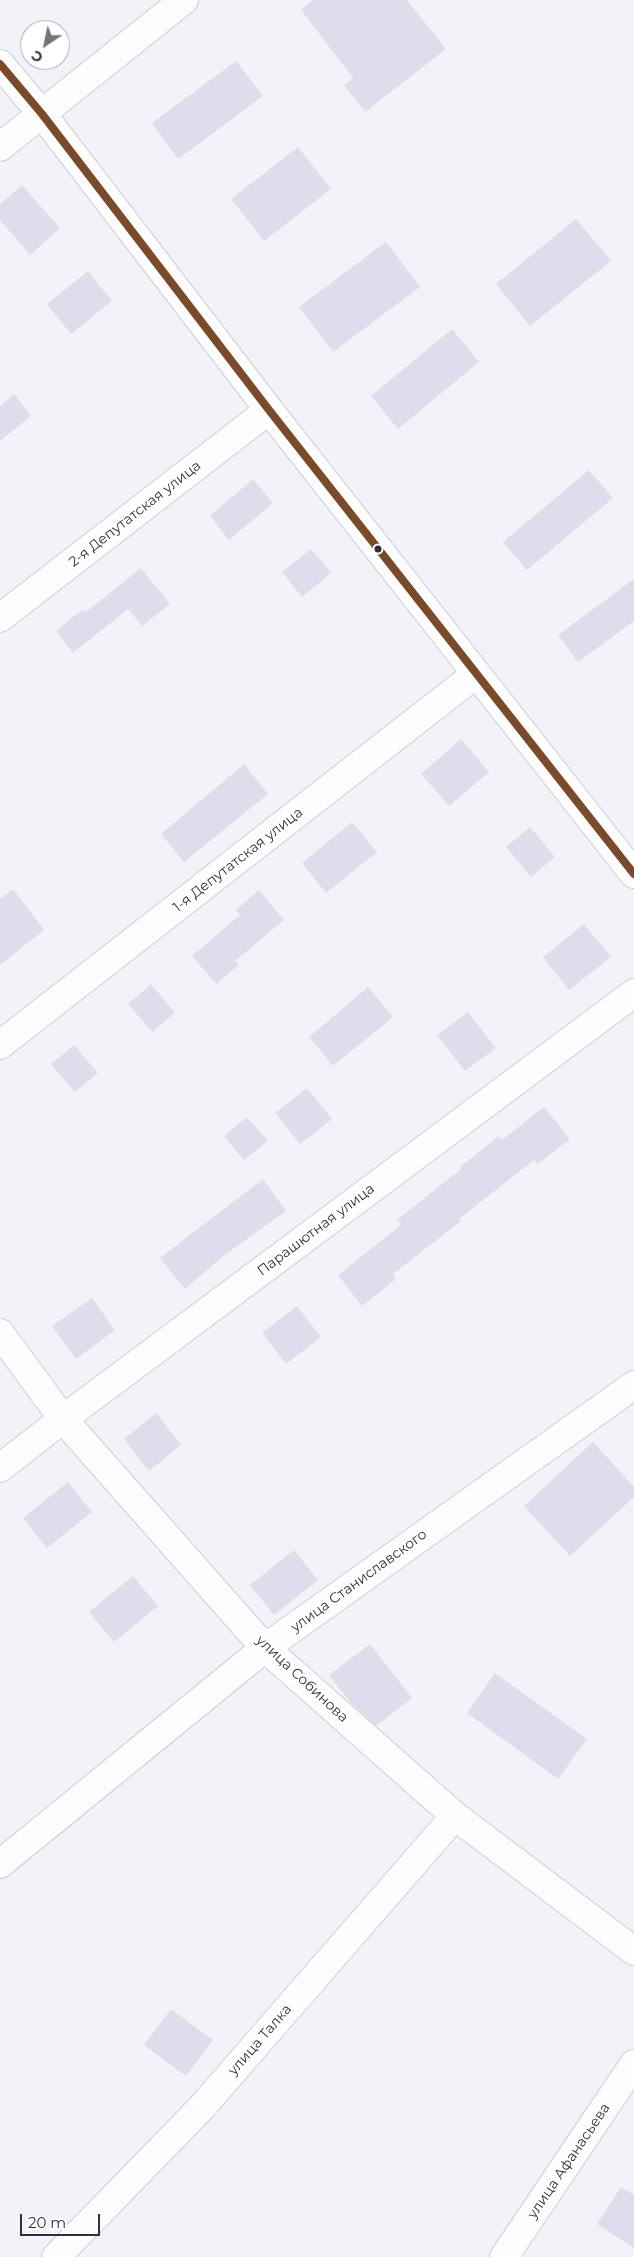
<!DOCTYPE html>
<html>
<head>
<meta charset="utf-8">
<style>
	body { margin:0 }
	#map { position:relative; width:634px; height:2257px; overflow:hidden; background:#f2f2f8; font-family:Montserrat,sans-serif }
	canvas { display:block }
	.north { position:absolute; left:20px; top:20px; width:50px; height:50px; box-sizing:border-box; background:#fff; border:1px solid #abacb0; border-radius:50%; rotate:214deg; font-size:14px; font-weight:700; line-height:20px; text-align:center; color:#2e2f39 }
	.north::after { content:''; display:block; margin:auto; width:18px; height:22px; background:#73737c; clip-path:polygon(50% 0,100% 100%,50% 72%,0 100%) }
	.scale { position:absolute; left:20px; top:2214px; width:80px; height:22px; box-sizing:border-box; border:2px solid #2e2f39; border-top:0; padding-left:6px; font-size:15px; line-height:18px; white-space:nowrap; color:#2e2f39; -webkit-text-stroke:4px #fff; paint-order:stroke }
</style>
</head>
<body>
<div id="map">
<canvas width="634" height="2257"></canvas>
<div class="north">С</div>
<div class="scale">20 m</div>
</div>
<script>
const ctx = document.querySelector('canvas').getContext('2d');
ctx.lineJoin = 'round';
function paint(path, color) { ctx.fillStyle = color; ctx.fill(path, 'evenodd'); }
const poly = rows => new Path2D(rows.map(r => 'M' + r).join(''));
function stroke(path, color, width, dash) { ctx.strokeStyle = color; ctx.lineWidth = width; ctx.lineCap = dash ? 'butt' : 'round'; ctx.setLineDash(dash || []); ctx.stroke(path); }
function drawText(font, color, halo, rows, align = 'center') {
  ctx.font = font + ' Montserrat,sans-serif'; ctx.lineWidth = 4; ctx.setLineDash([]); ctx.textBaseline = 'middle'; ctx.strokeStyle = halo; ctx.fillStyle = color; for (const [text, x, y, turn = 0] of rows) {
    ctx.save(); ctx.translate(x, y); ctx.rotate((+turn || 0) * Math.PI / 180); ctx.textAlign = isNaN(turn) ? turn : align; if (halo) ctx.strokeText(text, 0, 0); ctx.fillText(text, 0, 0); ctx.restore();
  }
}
const building = poly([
	[313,0,407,0,446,49,365,112,344,85,353,78,301,10],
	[236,61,263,96,178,159,152,123],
	[298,147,331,189,264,241,231,199],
	[22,185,60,228,30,255,0,220,0,204],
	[576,219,611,261,530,326,496,284],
	[386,242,420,287,333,352,299,307],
	[88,271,112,301,71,334,47,304],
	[452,329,479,362,398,429,371,396],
	[14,394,31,416,0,441,0,406],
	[589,470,613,498,527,570,503,542],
	[253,479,273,503,229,540,210,516],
	[311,549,331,573,302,597,282,572],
	[141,568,170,604,142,626,128,609,73,653,56,631,83,609,86,612],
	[634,579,634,621,578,662,558,635],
	[461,739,489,772,449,806,421,774],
	[244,764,268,794,184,862,161,834],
	[352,822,377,852,326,893,302,863],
	[530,827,555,857,531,877,506,847],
	[13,889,44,930,0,965,0,899],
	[259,890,284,920,235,961,239,965,216,984,192,956,240,915,236,910],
	[584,924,611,957,569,990,543,957],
	[151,984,175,1013,152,1032,128,1004],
	[368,987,393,1017,333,1066,309,1037],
	[468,1012,496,1048,465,1071,437,1035],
	[74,1045,98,1073,75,1092,51,1064],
	[307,1088,332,1119,300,1144,275,1113],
	[544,1107,570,1139,538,1164,534,1160,459,1219,461,1221,393,1274,396,1279,362,1306,338,1275,401,1225,397,1220,461,1169,460,1167,499,1136,502,1140],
	[247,1117,268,1141,244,1160,224,1136],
	[263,1179,286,1211,222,1257,185,1289,160,1258],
	[92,1298,115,1330,76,1359,52,1326],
	[297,1306,321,1337,286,1364,262,1333],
	[156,1413,181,1445,149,1471,124,1439],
	[593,1442,634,1487,634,1497,570,1556,524,1506],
	[68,1482,92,1512,47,1548,23,1518],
	[294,1550,318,1580,274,1615,250,1585],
	[133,1576,158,1606,114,1642,89,1612],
	[370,1644,412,1698,376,1726,351,1703,329,1675],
	[495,1673,587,1739,558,1779,467,1713],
	[171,2009,213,2040,186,2076,144,2045],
	[621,2187,634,2195,634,2248,597,2224]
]);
const minor = poly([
	[0,147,184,0],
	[0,618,269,410],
	[0,1045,476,674],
	[0,1333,63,1419,265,1648,455,1816,634,1951],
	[0,1468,63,1419,634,993],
	[0,1864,265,1648,634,1385],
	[56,2257,202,2107,455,1816]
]);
const tertiary = poly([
	[0,64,42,114,269,410,634,874],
	[504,2257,634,2064]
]);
const bus1 = poly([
	[0,64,42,114,269,410,634,874]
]);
const markers = [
	[378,549,4.5,"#2e2f39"]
];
const streetNames = [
	["2-я Депутатская улица",135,514,-38],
	["1-я Депутатская улица",238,860,-38],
	["Парашютная улица",316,1230,-37],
	["улица Станиславского",359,1581,-36],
	["улица Собинова",302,1679,43],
	["улица Талка",260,2040,-49],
	["улица Афанасьева",569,2161,-56]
];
paint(building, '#e1dceb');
stroke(minor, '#cdced6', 30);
stroke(tertiary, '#cdced6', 30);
stroke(minor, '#fdfdfe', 28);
stroke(tertiary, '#fdfdfe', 28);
stroke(bus1, '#7a4b2a', 8);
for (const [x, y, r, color] of markers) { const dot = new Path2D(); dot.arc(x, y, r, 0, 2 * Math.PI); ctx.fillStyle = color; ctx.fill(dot); stroke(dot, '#fff', 2); }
drawText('14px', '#2e2f39', '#fff', streetNames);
</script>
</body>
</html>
